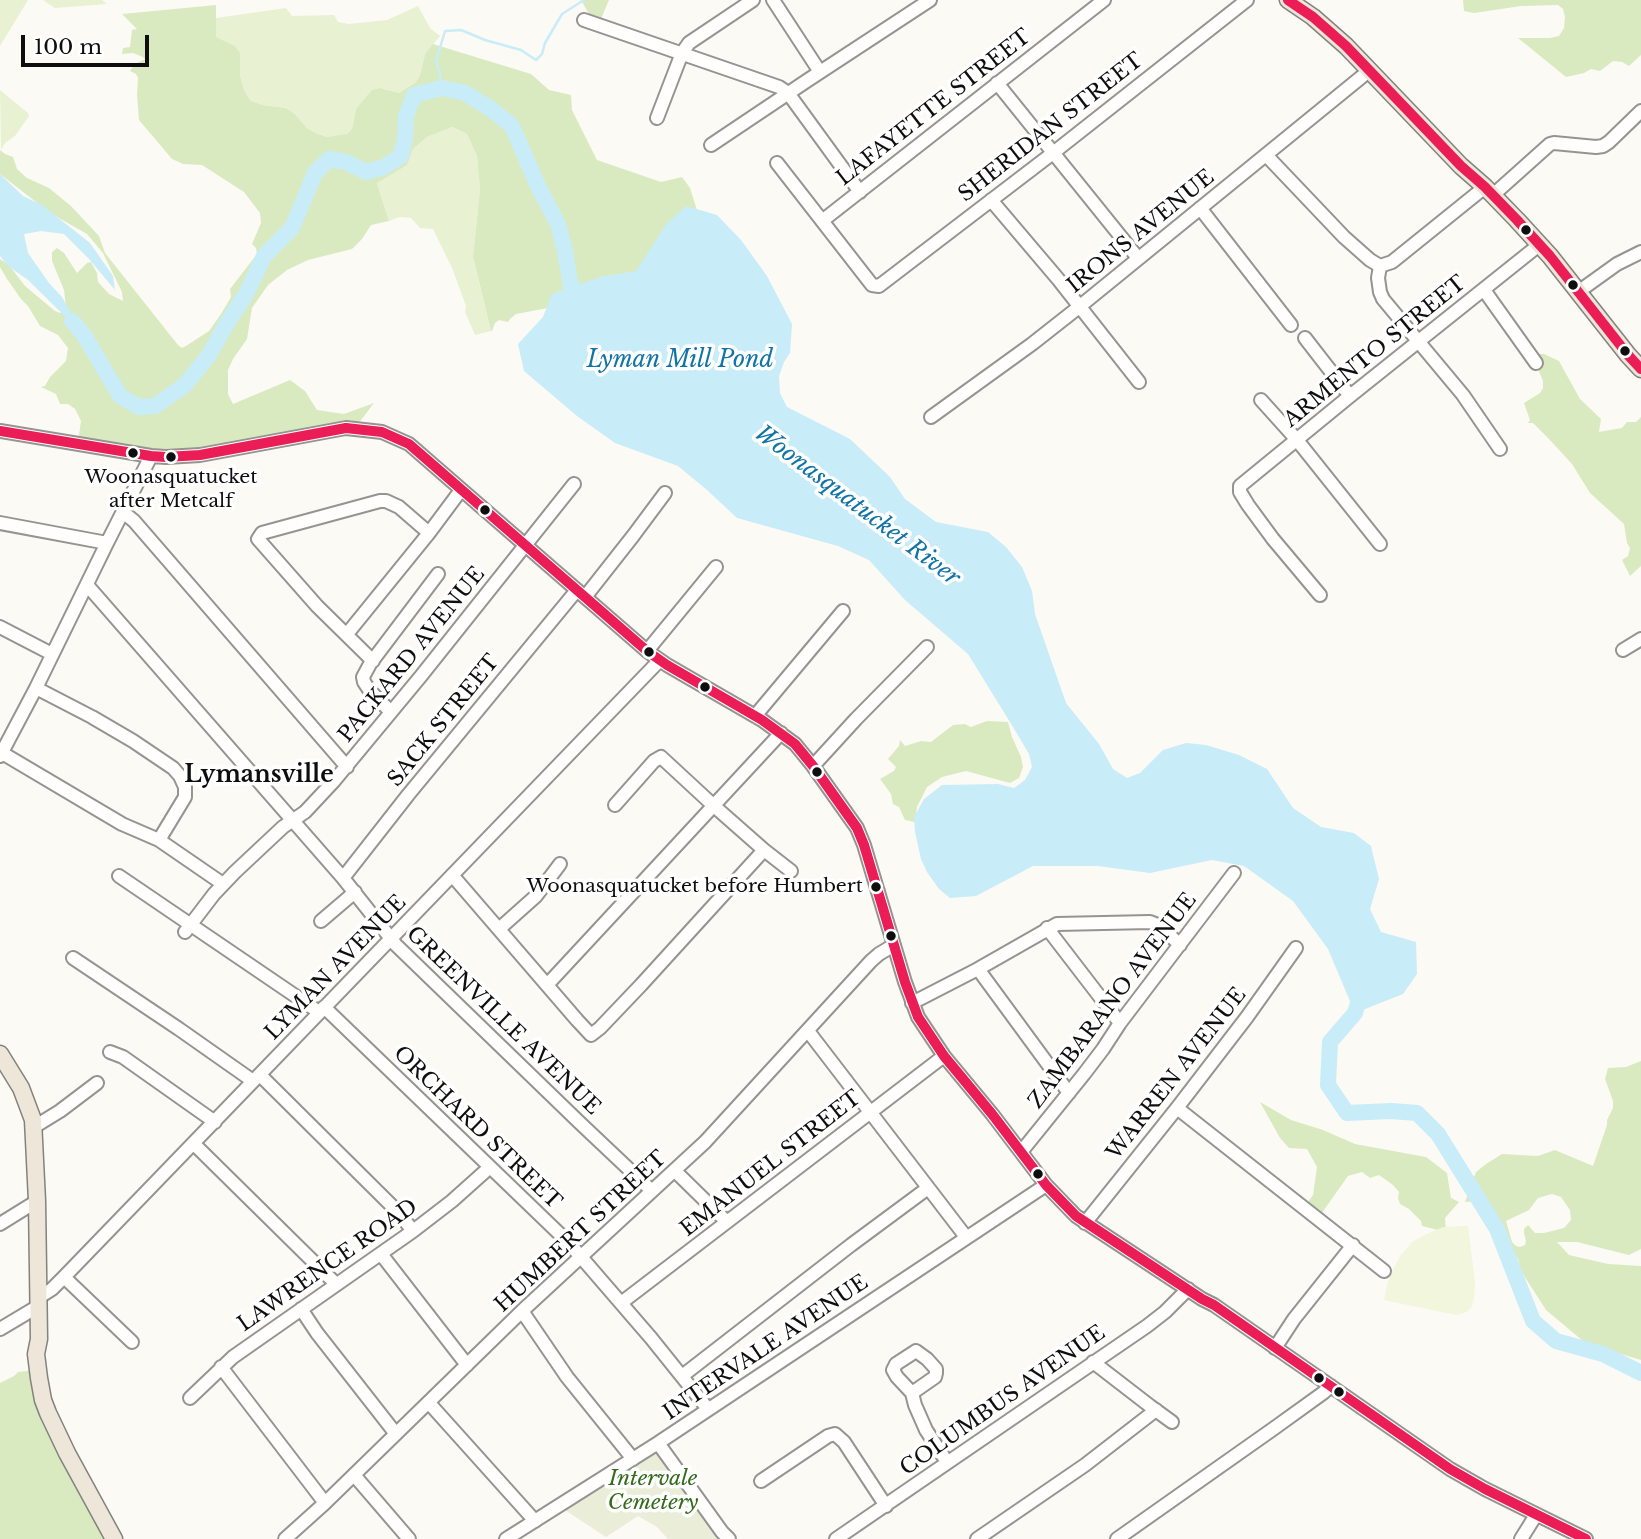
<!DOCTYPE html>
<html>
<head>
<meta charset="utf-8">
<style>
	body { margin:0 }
	#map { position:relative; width:1641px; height:1539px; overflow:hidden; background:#fcfaf4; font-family:"Libre Baskerville",serif }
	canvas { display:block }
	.scale { position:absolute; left:21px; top:35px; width:128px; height:32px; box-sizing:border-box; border:4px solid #0e0e0e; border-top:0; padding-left:9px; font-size:21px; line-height:24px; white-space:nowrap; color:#0e0e0e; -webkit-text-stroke:5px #fff; paint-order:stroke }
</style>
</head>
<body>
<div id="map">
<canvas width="1641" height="1539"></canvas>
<div class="scale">100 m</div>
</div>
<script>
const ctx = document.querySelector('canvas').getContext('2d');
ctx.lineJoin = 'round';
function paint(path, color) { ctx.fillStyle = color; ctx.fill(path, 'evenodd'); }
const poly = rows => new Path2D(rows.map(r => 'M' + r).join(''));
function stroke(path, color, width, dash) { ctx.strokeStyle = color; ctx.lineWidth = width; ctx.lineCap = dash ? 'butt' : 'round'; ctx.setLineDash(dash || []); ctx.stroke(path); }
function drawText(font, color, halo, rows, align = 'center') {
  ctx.font = font + ' "Libre Baskerville",serif'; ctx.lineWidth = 7; ctx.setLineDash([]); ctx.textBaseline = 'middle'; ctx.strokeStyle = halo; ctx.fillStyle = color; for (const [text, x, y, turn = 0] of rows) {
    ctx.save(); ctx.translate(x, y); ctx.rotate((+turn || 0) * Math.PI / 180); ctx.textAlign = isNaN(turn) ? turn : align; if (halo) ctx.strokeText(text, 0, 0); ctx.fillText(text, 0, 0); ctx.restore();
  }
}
const green = poly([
	[0,0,28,0,0,46],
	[43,0,102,0,107,4,55,8],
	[418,6,430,28,440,36,425,54,420,75,416,82,399,93,380,88,356,109,352,129,347,134,340,136,327,137,316,133,307,128,295,114,286,108,263,105,252,102,244,90,240,75,239,53,235,46,216,38,216,18,286,8,292,16,334,15,338,22,349,24,387,20],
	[0,90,28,113,29,116,15,136,5,143,1,150],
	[451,127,467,134,477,156,480,189,473,258,491,331,475,335,465,312,466,306,452,268,433,229,420,228,411,218,400,217,389,221,377,183,406,165,413,149,427,137]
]);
const forest = poly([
	[581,0,609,0,598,26,593,21],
	[1463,0,1641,0,1641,55,1629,66,1622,62,1613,61,1600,71,1591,69,1584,73,1566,77,1518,38,1550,38,1559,36,1564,28,1565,17,1563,9,1558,5,1521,6,1474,13,1464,11],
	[216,5,216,37,235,46,240,53,240,75,244,90,251,101,263,105,286,108,295,114,307,128,316,133,327,137,347,134,352,129,356,109,372,90,380,88,399,93,416,82,420,75,425,54,433,44,531,74,549,90,571,95,572,110,597,160,661,182,682,177,690,188,697,210,626,282,548,308,516,314,510,319,508,322,499,320,495,323,492,331,491,331,473,257,480,189,477,156,467,134,452,127,427,137,413,149,407,165,377,183,389,221,371,225,362,239,352,249,308,260,287,270,268,285,252,308,247,339,233,359,228,370,228,394,233,404,290,380,305,391,317,410,344,414,374,403,358,424,182,454,78,442,81,421,75,409,68,404,60,404,56,394,41,387,45,386,50,377,66,361,68,348,58,335,40,326,28,306,21,299,7,279,0,267,0,259,9,265,25,286,55,311,60,313,66,307,64,290,52,261,52,252,57,248,64,253,77,273,87,263,91,262,97,273,98,282,109,294,123,301,122,292,103,253,87,234,50,213,0,174,0,150,5,154,13,157,17,169,27,178,49,188,71,206,99,236,105,253,178,345,182,348,186,346,209,331,221,314,231,297,230,289,257,254,256,248,252,244,261,223,260,213,244,192,202,165,183,164,172,159,139,120,137,95,138,78,136,74,130,71,135,64,145,59,143,57,133,53,122,54,123,48,130,47,132,30,137,29,122,14],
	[1538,354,1544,354,1559,361,1580,399,1601,419,1599,432,1622,428,1627,422,1636,422,1641,417,1641,566,1630,576,1622,560,1628,556,1630,548,1627,543,1624,524,1590,493,1572,464,1549,439,1533,423,1528,423,1530,420,1524,403,1540,393,1543,388,1543,381,1538,369],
	[987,721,1008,722,1012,737,1021,757,1023,767,1019,778,1010,783,966,771,942,777,927,787,917,807,915,822,905,820,899,807,893,804,891,794,880,779,894,771,896,767,888,759,899,746,900,740,905,746,921,741,931,742,953,725,965,724,971,727],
	[1641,1061,1641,1249,1629,1255,1577,1242,1557,1242,1569,1255,1608,1264,1641,1266,1641,1360,1600,1348,1583,1341,1546,1310,1521,1271,1518,1259,1511,1250,1497,1218,1475,1201,1465,1202,1476,1172,1486,1164,1502,1154,1538,1156,1555,1150,1593,1166,1607,1125,1607,1120,1613,1108,1613,1101,1605,1079,1608,1068,1626,1067],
	[1552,1194,1561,1197,1570,1210,1571,1220,1564,1228,1544,1233,1535,1233,1528,1225,1524,1229,1524,1233,1526,1241,1525,1245,1520,1247,1516,1246,1512,1242,1506,1221,1529,1210,1538,1198],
	[1260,1102,1291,1120,1323,1130,1355,1144,1426,1157,1447,1173,1451,1198,1459,1202,1445,1218,1446,1232,1422,1226,1421,1221,1409,1209,1400,1204,1398,1198,1399,1192,1393,1185,1379,1175,1370,1178,1362,1172,1348,1176,1319,1217,1305,1206,1313,1195,1317,1167,1307,1149,1289,1148,1280,1138],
	[35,1370,42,1395,113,1539,0,1539,0,1383,14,1376,18,1372]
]);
const cemetery = poly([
	[658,1450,723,1539,668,1539,657,1527,638,1516,606,1537,565,1510]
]);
const pitch = poly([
	[1468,1226,1475,1282,1474,1298,1471,1308,1466,1312,1456,1315,1384,1300,1387,1285,1392,1271,1401,1255,1412,1242,1427,1234,1443,1227]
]);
const water = poly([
	[0,174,23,196,42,205,90,243,113,276,115,290,89,259,64,234,41,231,24,234,28,253,49,283,62,297,84,335,28,280,8,266,0,256],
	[686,206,717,215,741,240,767,276,792,324,790,353,784,362,779,376,780,393,787,407,850,439,890,477,905,499,936,522,988,532,1006,547,1022,567,1032,591,1035,614,1066,703,1099,744,1113,769,1127,778,1140,773,1163,750,1186,743,1206,745,1239,755,1267,769,1293,808,1321,827,1354,833,1371,846,1379,879,1370,909,1381,932,1416,942,1417,974,1403,994,1355,1013,1328,949,1293,901,1244,866,1212,860,1150,873,1098,866,1033,866,976,896,950,898,939,889,927,872,921,859,915,832,914,817,924,799,942,785,998,784,1014,788,1025,780,1032,767,1029,754,1013,727,968,654,905,600,869,560,838,546,737,518,707,490,678,466,615,443,577,416,524,371,518,344,543,317,552,294,600,277,636,271,667,223]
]);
const stream = poly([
	[442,88,440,74,436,61,445,31,461,30,485,40,521,50,536,60,542,54,545,43,562,14,584,0]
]);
const river = poly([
	[72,321,84,335,120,396,139,407,155,406,185,385,209,355,227,323,246,294,264,256,292,228,315,173,329,159,346,162,366,172,384,167,401,156,405,138,406,116,414,95,442,88,465,93,491,109,512,126,538,186,558,224,565,251,571,287,589,299],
	[1361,993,1355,1013,1330,1042,1328,1085,1347,1113,1391,1111,1417,1113,1438,1134,1497,1229,1533,1321,1556,1341,1603,1354,1641,1373]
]);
const minor = poly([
	[773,0,820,72],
	[584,20,779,87,788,93,860,192],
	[997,83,1138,258],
	[657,118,682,53,689,43,753,0],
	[711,145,808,80,930,0],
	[1266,155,1344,237,1370,260,1380,266],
	[777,163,872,285,879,286,1053,153,1247,0],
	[1493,195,1550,144,1554,143,1596,147,1603,146,1609,142,1641,111],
	[991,200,1058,279,1139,382],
	[1200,208,1291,325],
	[822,221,1104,0],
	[1380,266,1378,278,1380,292,1383,299,1463,395,1500,449],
	[1380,266,1392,262,1485,187],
	[1484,290,1536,363],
	[1578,292,1617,264,1641,252],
	[1305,338,1350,396],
	[1261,400,1297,440,1380,544],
	[931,417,1032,344,1079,307,1370,70],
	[0,431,151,456,166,457,200,455,346,428,382,432,409,444,647,651,667,665,762,720,795,744,813,766,857,828,864,845,905,982,918,1017,944,1056,992,1114,1046,1185,1076,1216,1202,1299,1214,1305,1450,1469,1485,1489,1586,1539],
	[123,512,134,521,347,767],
	[0,523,107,543],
	[87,585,343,878,396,945,580,1123,652,1191],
	[1320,595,1273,539,1248,505,1240,492,1240,486,1350,396,1539,245],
	[585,597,633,536,665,493],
	[0,627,52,654],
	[347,634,429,533,461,490],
	[1623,650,1641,639],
	[647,651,716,567],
	[373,661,317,606,258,539,262,533,273,530,380,501,386,501,399,507,429,533],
	[36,688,92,717,133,741,173,768,180,776,185,787,185,797,159,840],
	[391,712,370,691,364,682,363,677,370,664,438,574],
	[755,716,843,611],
	[2,753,122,824,159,840,223,884],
	[0,756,36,688,107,543,151,456],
	[813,766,856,719,927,647],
	[615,805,654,761,661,757,714,806,764,850,791,871],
	[452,875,577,1020,591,1035,600,1028,641,985,764,850],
	[119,876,319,1012],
	[343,878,408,795,577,590],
	[321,921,355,892],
	[1047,928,1120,1023],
	[499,929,536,896,560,864],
	[185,932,214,894,235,872,283,827,305,812,334,781,421,676,574,484],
	[73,958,179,1029,253,1081],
	[978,969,1069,1093],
	[547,985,781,733],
	[912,1003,978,969,1057,924,1150,922,1160,926,1180,945],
	[324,1007,569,1243,651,1338,708,1409],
	[808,1031,966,1237],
	[110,1052,123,1057,215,1122],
	[260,1075,399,1213,413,1231],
	[1177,1108,1384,1271],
	[34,1127,60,1111,97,1083],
	[194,1144,336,1284],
	[1021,1152,1084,1074,1103,1049,1120,1023,1234,873],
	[675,1171,727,1222],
	[1085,1223,1177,1108,1247,1017,1296,948],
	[0,1224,37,1201],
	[381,1254,467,1365],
	[64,1277,132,1342],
	[38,1298,52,1289,64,1277,660,660],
	[621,1303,944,1056],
	[301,1309,317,1333,396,1434],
	[522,1311,567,1377,633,1459],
	[0,1329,37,1307],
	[1275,1348,1294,1319,1353,1245],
	[916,1351,927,1359,936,1369,936,1373,935,1377,912,1393,897,1377,893,1370,896,1364,916,1351],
	[1093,1362,1150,1406,1172,1422],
	[221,1367,325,1503],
	[682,1376,851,1245,928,1188],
	[912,1393,915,1405,926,1430,947,1462],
	[190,1398,233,1357,413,1231,452,1201,490,1167],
	[429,1403,535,1521],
	[658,1443,722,1532,729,1539],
	[354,1475,409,1539],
	[761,1481,828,1436,835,1434,844,1442,886,1506],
	[285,1539,325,1503,522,1311,705,1142,871,961,879,954,894,945],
	[506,1539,658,1443,1046,1185],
	[836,1539,1147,1326,1165,1312,1188,1289],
	[977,1539,1085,1465,1156,1410],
	[1117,1539,1273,1429,1323,1393,1331,1386],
	[1521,1539,1536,1515]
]);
const major = poly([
	[1288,0,1313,17,1346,46,1461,166,1485,187,1517,220,1550,256,1628,355,1641,369],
	[0,1054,21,1088,33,1120,37,1201,39,1339,36,1354,39,1378,43,1400,48,1413,67,1453,114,1539]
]);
const bus1 = poly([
	[1288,0,1313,17,1346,46,1461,166,1485,187,1517,220,1550,256,1628,355,1641,369],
	[0,431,151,456,166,457,200,455,346,428,382,432,409,444,647,651,667,665,762,720,795,744,813,766,857,828,864,845,905,982,918,1017,944,1056,992,1114,1046,1185,1076,1216,1202,1299,1214,1305,1450,1469,1485,1489,1586,1539]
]);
const markers = [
	[1526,230,6,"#0e0e0e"],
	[1573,285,6,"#0e0e0e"],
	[1625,351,6,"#0e0e0e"],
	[133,453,6,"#0e0e0e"],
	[171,457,6,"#0e0e0e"],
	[485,510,6,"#0e0e0e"],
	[649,652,6,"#0e0e0e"],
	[705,687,6,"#0e0e0e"],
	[817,772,6,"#0e0e0e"],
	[876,887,6,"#0e0e0e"],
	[891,936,6,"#0e0e0e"],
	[1038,1174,6,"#0e0e0e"],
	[1319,1378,6,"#0e0e0e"],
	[1339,1392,6,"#0e0e0e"]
];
const busNames = [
	["Woonasquatucket",171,478],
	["after Metcalf",171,502],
	["Woonasquatucket before Humbert",863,887,"right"]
];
const streetNames = [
	["LAFAYETTE STREET",934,108,-38],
	["SHERIDAN STREET",1051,128,-38],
	["IRONS AVENUE",1141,232,-39],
	["ARMENTO STREET",1375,352,-39],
	["PACKARD AVENUE",412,655,-51],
	["SACK STREET",444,721,-51],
	["LYMAN AVENUE",336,968,-46],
	["ZAMBARANO AVENUE",1113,1001,-53],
	["GREENVILLE AVENUE",503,1021,44],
	["WARREN AVENUE",1177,1074,-52],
	["ORCHARD STREET",477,1128,44],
	["EMANUEL STREET",771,1164,-38],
	["HUMBERT STREET",581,1232,-43],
	["LAWRENCE ROAD",328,1266,-35],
	["INTERVALE AVENUE",766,1348,-34],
	["COLUMBUS AVENUE",1003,1401,-35]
];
const parkNames = [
	["Intervale",653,1479],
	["Cemetery",653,1503]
];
const waterNames = [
	["Lyman Mill Pond",680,361],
	["Woonasquatucket River",857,506,37]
];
const neighbourhoodNames = [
	["Lymansville",259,776]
];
paint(green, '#e8f2d2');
paint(forest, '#d9eac0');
paint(cemetery, '#eaedd7');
paint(pitch, '#f1f6dc');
paint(water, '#c8ecf8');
stroke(stream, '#c8ecf8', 2.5);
stroke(river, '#c8ecf8', 16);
stroke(minor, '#959492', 16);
stroke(major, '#82827f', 19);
stroke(minor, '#fffefd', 12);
stroke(major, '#ede6d9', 16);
stroke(bus1, '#ea1d57', 10);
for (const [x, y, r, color] of markers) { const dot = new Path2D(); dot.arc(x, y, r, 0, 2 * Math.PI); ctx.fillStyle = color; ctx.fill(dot); stroke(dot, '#fff', 2.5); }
drawText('19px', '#0e0e0e', '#fff', busNames);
drawText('21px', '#0e0e0e', '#fff', streetNames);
drawText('italic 21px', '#336a1b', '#fff', parkNames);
drawText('italic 23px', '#1174a7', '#fff', waterNames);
drawText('bold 23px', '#0e0e0e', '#fff', neighbourhoodNames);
</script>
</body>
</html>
